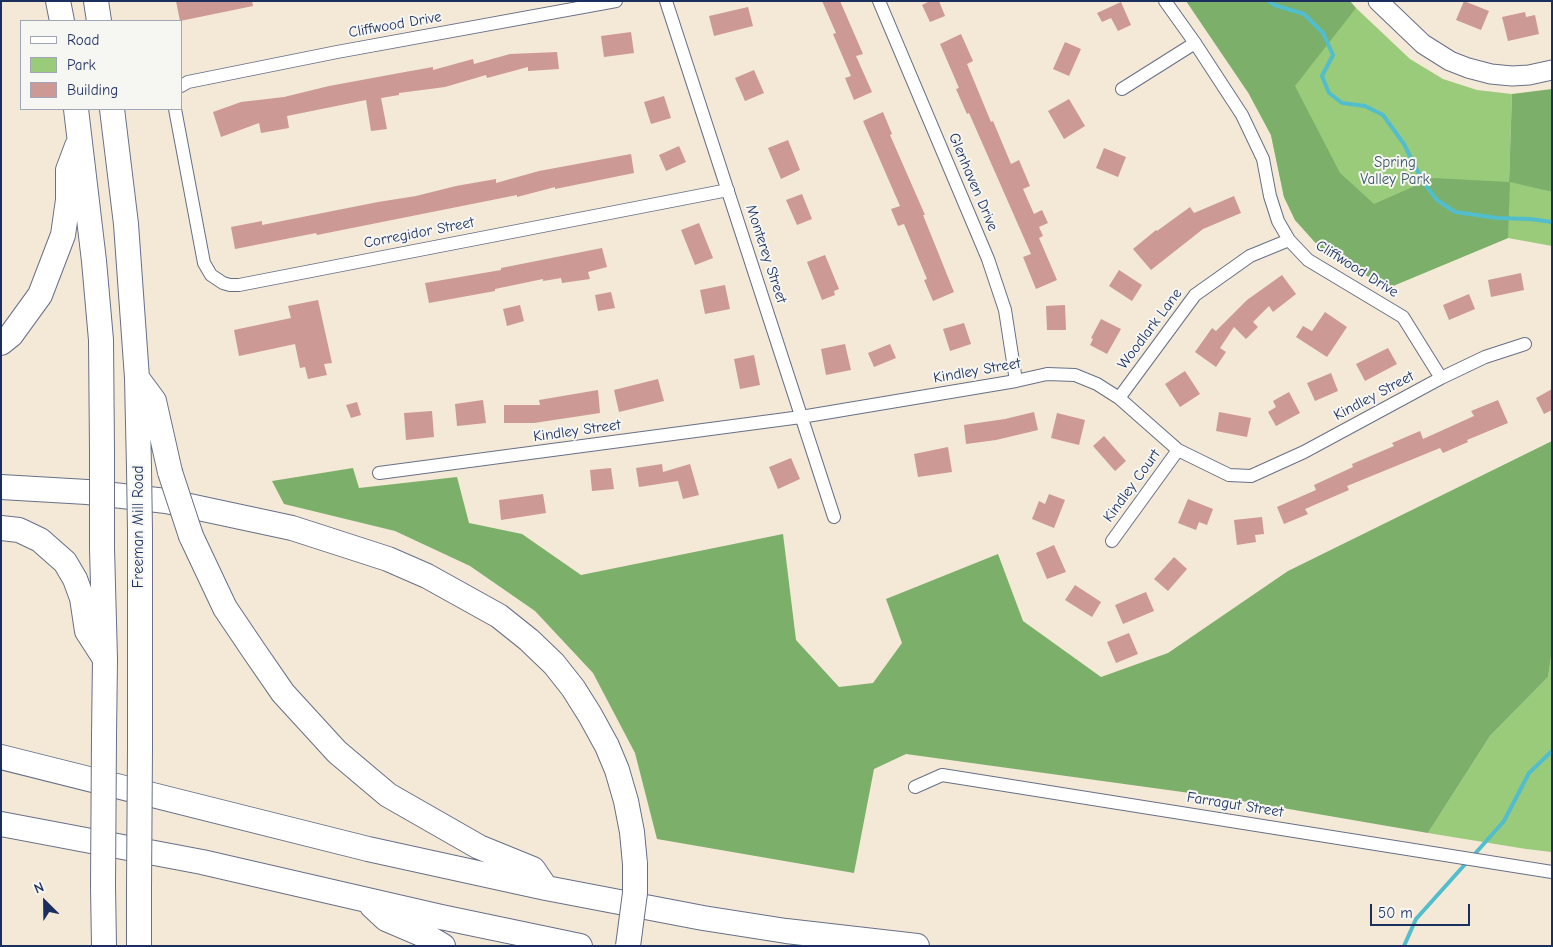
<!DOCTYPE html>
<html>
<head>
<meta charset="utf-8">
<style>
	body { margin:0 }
	#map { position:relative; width:1553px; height:947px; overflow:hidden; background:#f4e8d7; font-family:"Comic Neue",sans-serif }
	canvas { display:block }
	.frame { position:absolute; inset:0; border:2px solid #1b2f5e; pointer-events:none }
	.legend { position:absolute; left:20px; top:20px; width:162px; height:90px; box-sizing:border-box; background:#f6f6f2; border:1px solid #9ea6b7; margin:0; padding:6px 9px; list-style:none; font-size:15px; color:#1b2f5e }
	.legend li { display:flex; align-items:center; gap:10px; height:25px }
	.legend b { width:25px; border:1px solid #9ea6b7 }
	.north { position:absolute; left:20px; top:877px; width:50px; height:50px; -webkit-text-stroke:4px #f6f6f2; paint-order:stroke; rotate:337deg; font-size:14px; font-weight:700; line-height:20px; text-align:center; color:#1b2f5e }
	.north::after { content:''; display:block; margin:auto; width:18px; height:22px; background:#1b2f5e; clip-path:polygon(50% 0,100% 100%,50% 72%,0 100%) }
	.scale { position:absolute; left:1370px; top:904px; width:100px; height:22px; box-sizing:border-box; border:2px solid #1b2f5e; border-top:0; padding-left:6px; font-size:15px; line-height:18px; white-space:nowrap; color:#1b2f5e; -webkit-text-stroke:4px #f6f6f2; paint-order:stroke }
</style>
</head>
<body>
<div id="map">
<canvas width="1553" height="947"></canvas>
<div class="frame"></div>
<ul class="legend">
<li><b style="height:6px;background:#fff"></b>Road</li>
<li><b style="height:14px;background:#9acb7a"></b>Park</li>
<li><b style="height:14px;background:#cc9994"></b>Building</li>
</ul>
<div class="north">N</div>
<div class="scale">50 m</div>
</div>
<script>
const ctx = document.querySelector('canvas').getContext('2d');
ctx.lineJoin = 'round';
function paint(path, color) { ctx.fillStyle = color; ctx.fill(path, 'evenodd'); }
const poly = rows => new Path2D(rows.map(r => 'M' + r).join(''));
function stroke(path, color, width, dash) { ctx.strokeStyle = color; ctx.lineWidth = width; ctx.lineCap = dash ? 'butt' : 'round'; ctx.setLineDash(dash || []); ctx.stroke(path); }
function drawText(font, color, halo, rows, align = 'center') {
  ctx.font = font + ' "Comic Neue",sans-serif'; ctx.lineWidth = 4; ctx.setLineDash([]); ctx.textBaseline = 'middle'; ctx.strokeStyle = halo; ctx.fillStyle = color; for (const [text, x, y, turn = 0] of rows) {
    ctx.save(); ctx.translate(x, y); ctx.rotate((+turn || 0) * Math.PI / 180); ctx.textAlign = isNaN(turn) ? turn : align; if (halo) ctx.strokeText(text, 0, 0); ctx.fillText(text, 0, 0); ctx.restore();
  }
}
const green = poly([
	[1356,8,1410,59,1443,79,1477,90,1512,94,1509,181,1552,192,1552,246,1508,238,1388,288,1322,250,1295,220,1284,197,1271,135,1249,94],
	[1552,651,1552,852,1526,849,1428,833,1490,736,1548,677]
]);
const forest = poly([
	[1186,1,1350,1,1356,8,1295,86,1340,173,1374,204,1433,178,1509,182,1512,94,1552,89,1552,192,1510,182,1508,238,1388,288,1322,250,1295,220,1284,197,1271,135,1249,94],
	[1552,441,1552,651,1548,677,1490,736,1428,833,1219,797,906,754,874,769,854,873,657,839,635,753,593,673,535,611,470,566,395,531,284,504,272,481,353,468,359,488,457,477,469,523,522,534,581,575,783,534,796,640,839,687,873,683,902,643,886,599,998,554,1023,621,1101,677,1168,653,1288,571]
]);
const stream = poly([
	[1269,1,1274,5,1304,14,1323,33,1333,55,1322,76,1329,93,1342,103,1365,106,1383,115,1404,144,1423,182,1437,200,1455,212,1497,218,1530,219,1552,222],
	[1473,856,1504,821,1529,773,1552,751],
	[1404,946,1416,919,1468,861]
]);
const building = poly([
	[176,1,252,1,253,6,180,21],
	[822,1,840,1,863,54,856,56,872,92,854,100,845,78,851,76,833,34,836,33],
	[930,1,939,1,945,16,930,22,922,5],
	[1464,1,1489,11,1481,30,1456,20],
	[1121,2,1131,25,1118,31,1111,18,1102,22,1097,13],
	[748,7,753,26,714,36,709,16],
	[1525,12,1526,17,1535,15,1539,34,1508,41,1502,17],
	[631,32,634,53,604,57,601,36],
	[961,34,973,61,967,64,991,122,993,121,1011,164,1019,160,1030,186,1023,189,1034,214,1042,210,1048,223,1039,227,1043,236,1039,238,1057,280,1036,289,1023,257,1031,254,969,113,967,114,956,89,959,88,940,44],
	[1065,42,1081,49,1069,76,1053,69],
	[557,52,559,69,528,71,528,67,487,78,486,75,445,87,399,93,399,95,381,98,387,129,371,131,366,100,287,116,289,128,261,133,259,123,221,137,213,112,241,102,284,97,329,86,405,72,433,67,433,70,473,59,474,64,510,54],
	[754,70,764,93,745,101,735,78],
	[664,96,671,118,651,124,644,102],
	[1069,99,1085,126,1064,139,1048,111],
	[883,112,892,134,890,135,925,215,923,215,954,292,933,301,924,280,927,279,904,224,898,226,891,209,900,206,863,121],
	[788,140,800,170,781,179,768,148],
	[679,146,686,162,666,171,659,155],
	[1104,148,1126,157,1118,177,1096,168],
	[631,154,634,173,555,189,555,187,517,197,517,195,317,235,316,233,235,249,231,227,262,221,262,225,378,202,416,196,456,186,496,179,496,183,539,171],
	[802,194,812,219,797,225,786,200],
	[1234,196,1241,213,1203,229,1151,270,1133,249,1156,230,1157,231,1190,207,1194,213],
	[699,223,713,258,695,265,681,230],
	[602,248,607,267,588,272,590,279,562,283,561,278,543,281,543,279,495,289,495,291,429,303,425,283,501,270,501,268],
	[825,255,839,289,834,291,835,295,822,300,807,262],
	[1119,270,1142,285,1132,301,1109,286],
	[1521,273,1524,290,1491,297,1488,280],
	[1282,275,1296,294,1273,312,1269,306,1253,322,1258,327,1246,339,1234,327,1220,348,1226,352,1216,367,1195,352,1212,328,1216,331,1247,300],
	[725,285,730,309,705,314,700,290],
	[611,292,615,308,598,311,595,295],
	[1469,294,1475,309,1449,320,1443,305],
	[318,300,332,363,324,364,327,375,308,379,305,367,300,368,295,344,239,356,234,330,291,318,288,306],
	[520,305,524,321,507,326,503,309],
	[1065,305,1066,330,1047,330,1046,306],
	[1325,312,1347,327,1327,357,1296,337,1303,326,1312,331],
	[1101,319,1121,329,1107,354,1090,345,1093,339,1091,338],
	[964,323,971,344,950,351,943,329],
	[845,344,851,370,826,375,821,349],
	[890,344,896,358,874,367,868,353],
	[1388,348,1397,364,1365,381,1356,364],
	[754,355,760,385,740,389,734,359],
	[1185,371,1200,394,1180,407,1165,384],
	[1331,373,1338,391,1315,401,1307,383],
	[658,379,664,401,619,412,614,390],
	[1552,389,1552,410,1544,414,1536,398],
	[598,390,600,413,534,423,504,423,504,405,540,405,539,400],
	[1289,392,1300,413,1276,426,1268,412,1276,407,1273,401],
	[483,400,486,423,457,426,455,404],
	[1498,400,1508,423,1467,440,1468,442,1443,453,1440,448,1347,486,1349,490,1305,509,1308,514,1284,524,1277,507,1316,490,1314,485,1353,467,1352,464,1394,446,1392,443,1420,431,1423,439,1474,416,1471,411],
	[357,402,361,415,351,418,346,405],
	[432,411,434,437,406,440,404,413],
	[1034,412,1038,430,996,440,966,444,964,425,1005,419],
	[1219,412,1251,418,1247,437,1216,431],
	[1057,413,1085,420,1079,445,1051,438],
	[1104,436,1126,461,1115,471,1093,446],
	[948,447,952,472,918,477,914,454],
	[791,458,800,479,778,489,769,467],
	[662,464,663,472,690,464,699,495,683,499,678,481,639,487,636,468],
	[611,468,614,489,592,491,590,470],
	[543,494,546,513,501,520,499,500],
	[1049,494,1065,500,1054,528,1032,519,1039,501,1045,504],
	[1188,499,1213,509,1207,525,1199,522,1196,530,1178,523],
	[1262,517,1264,534,1255,535,1256,542,1237,545,1234,520],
	[1054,545,1066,572,1047,579,1036,553],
	[1174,557,1187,569,1168,591,1154,579],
	[1075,585,1101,602,1092,617,1065,600],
	[1146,592,1154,611,1123,624,1115,605],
	[1129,633,1138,654,1116,663,1107,642]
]);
const street = poly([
	[666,1,834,517],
	[879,1,988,259,1005,310,1016,381],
	[1165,1,1195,43,1242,115,1263,159,1270,196,1278,221,1289,240,1308,260,1403,317,1441,378],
	[181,86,188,82,337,52,616,1],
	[1122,89,1195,43],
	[175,109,204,263,211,275,223,283,230,285,239,285,728,190],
	[1119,398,1195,295,1250,256,1289,240],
	[379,473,801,417,1016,381,1047,374,1075,375,1097,384,1119,398,1178,450,1229,475,1251,476,1304,452,1441,378,1485,357,1525,344],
	[1112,541,1178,450],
	[915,787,942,775,1552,872]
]);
const secondary = poly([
	[1378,1,1423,44,1450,61,1468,68,1491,74,1512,76,1529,75,1552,70]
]);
const highway = poly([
	[58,1,62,21],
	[96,1,99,21],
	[76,109,94,261,101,340,102,452],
	[112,109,126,224,137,378,139,468],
	[1,343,11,335,40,295,63,235,68,200,68,170,77,146],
	[137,378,154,401,170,472],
	[1,487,87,492,166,501,292,528,388,559,427,576,499,616,529,640,554,664,573,688,590,715,607,746,617,770,626,801,632,832,635,864],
	[1,528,19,530,40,540,65,562,75,579,82,598,87,631,105,659],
	[140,531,140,748],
	[191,536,225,608,254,651,283,693,337,752,388,795,479,847,533,869,546,888],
	[102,548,105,659,104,736],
	[1,757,368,849,546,888,703,918,786,931,917,946],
	[1,824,202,862,441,917,580,946],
	[103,886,104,946],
	[372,906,386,919,428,937,443,946],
	[139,946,139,887]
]);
const highwayBridge = poly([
	[102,452,102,548],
	[139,468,140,531],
	[170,472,191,536],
	[103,886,104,736],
	[139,887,140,748],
	[628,946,635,893,635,864]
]);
const streetNames = [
	["Cliffwood Drive",395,25,-10],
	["Glenhaven Drive",973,182,67],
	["Corregidor Street",419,233,-11],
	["Monterey Street",766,254,72],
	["Cliffwood Drive",1357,269,32],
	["Woodlark Lane",1150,329,-53],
	["Kindley Street",977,371,-10],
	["Kindley Street",1374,396,-28],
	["Kindley Street",577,431,-8],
	["Kindley Court",1132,486,-54],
	["Freeman Mill Road",139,527,-90],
	["Farragut Street",1235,805,9]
];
const parkNames = [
	["Spring",1395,163],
	["Valley Park",1395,180]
];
paint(green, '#9acb7a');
paint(forest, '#7baf6a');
stroke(stream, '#52bdcd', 4);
paint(building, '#cc9994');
stroke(street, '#677088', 14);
stroke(secondary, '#677088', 21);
stroke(highway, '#677088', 26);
stroke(street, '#fff', 12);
stroke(secondary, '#fff', 19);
stroke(highway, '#fff', 24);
stroke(highwayBridge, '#677088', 26, []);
stroke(highwayBridge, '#fff', 24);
drawText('15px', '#1b2f5e', '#f6f6f2', streetNames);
drawText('15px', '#3b5665', '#f6f6f2', parkNames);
</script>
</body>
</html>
